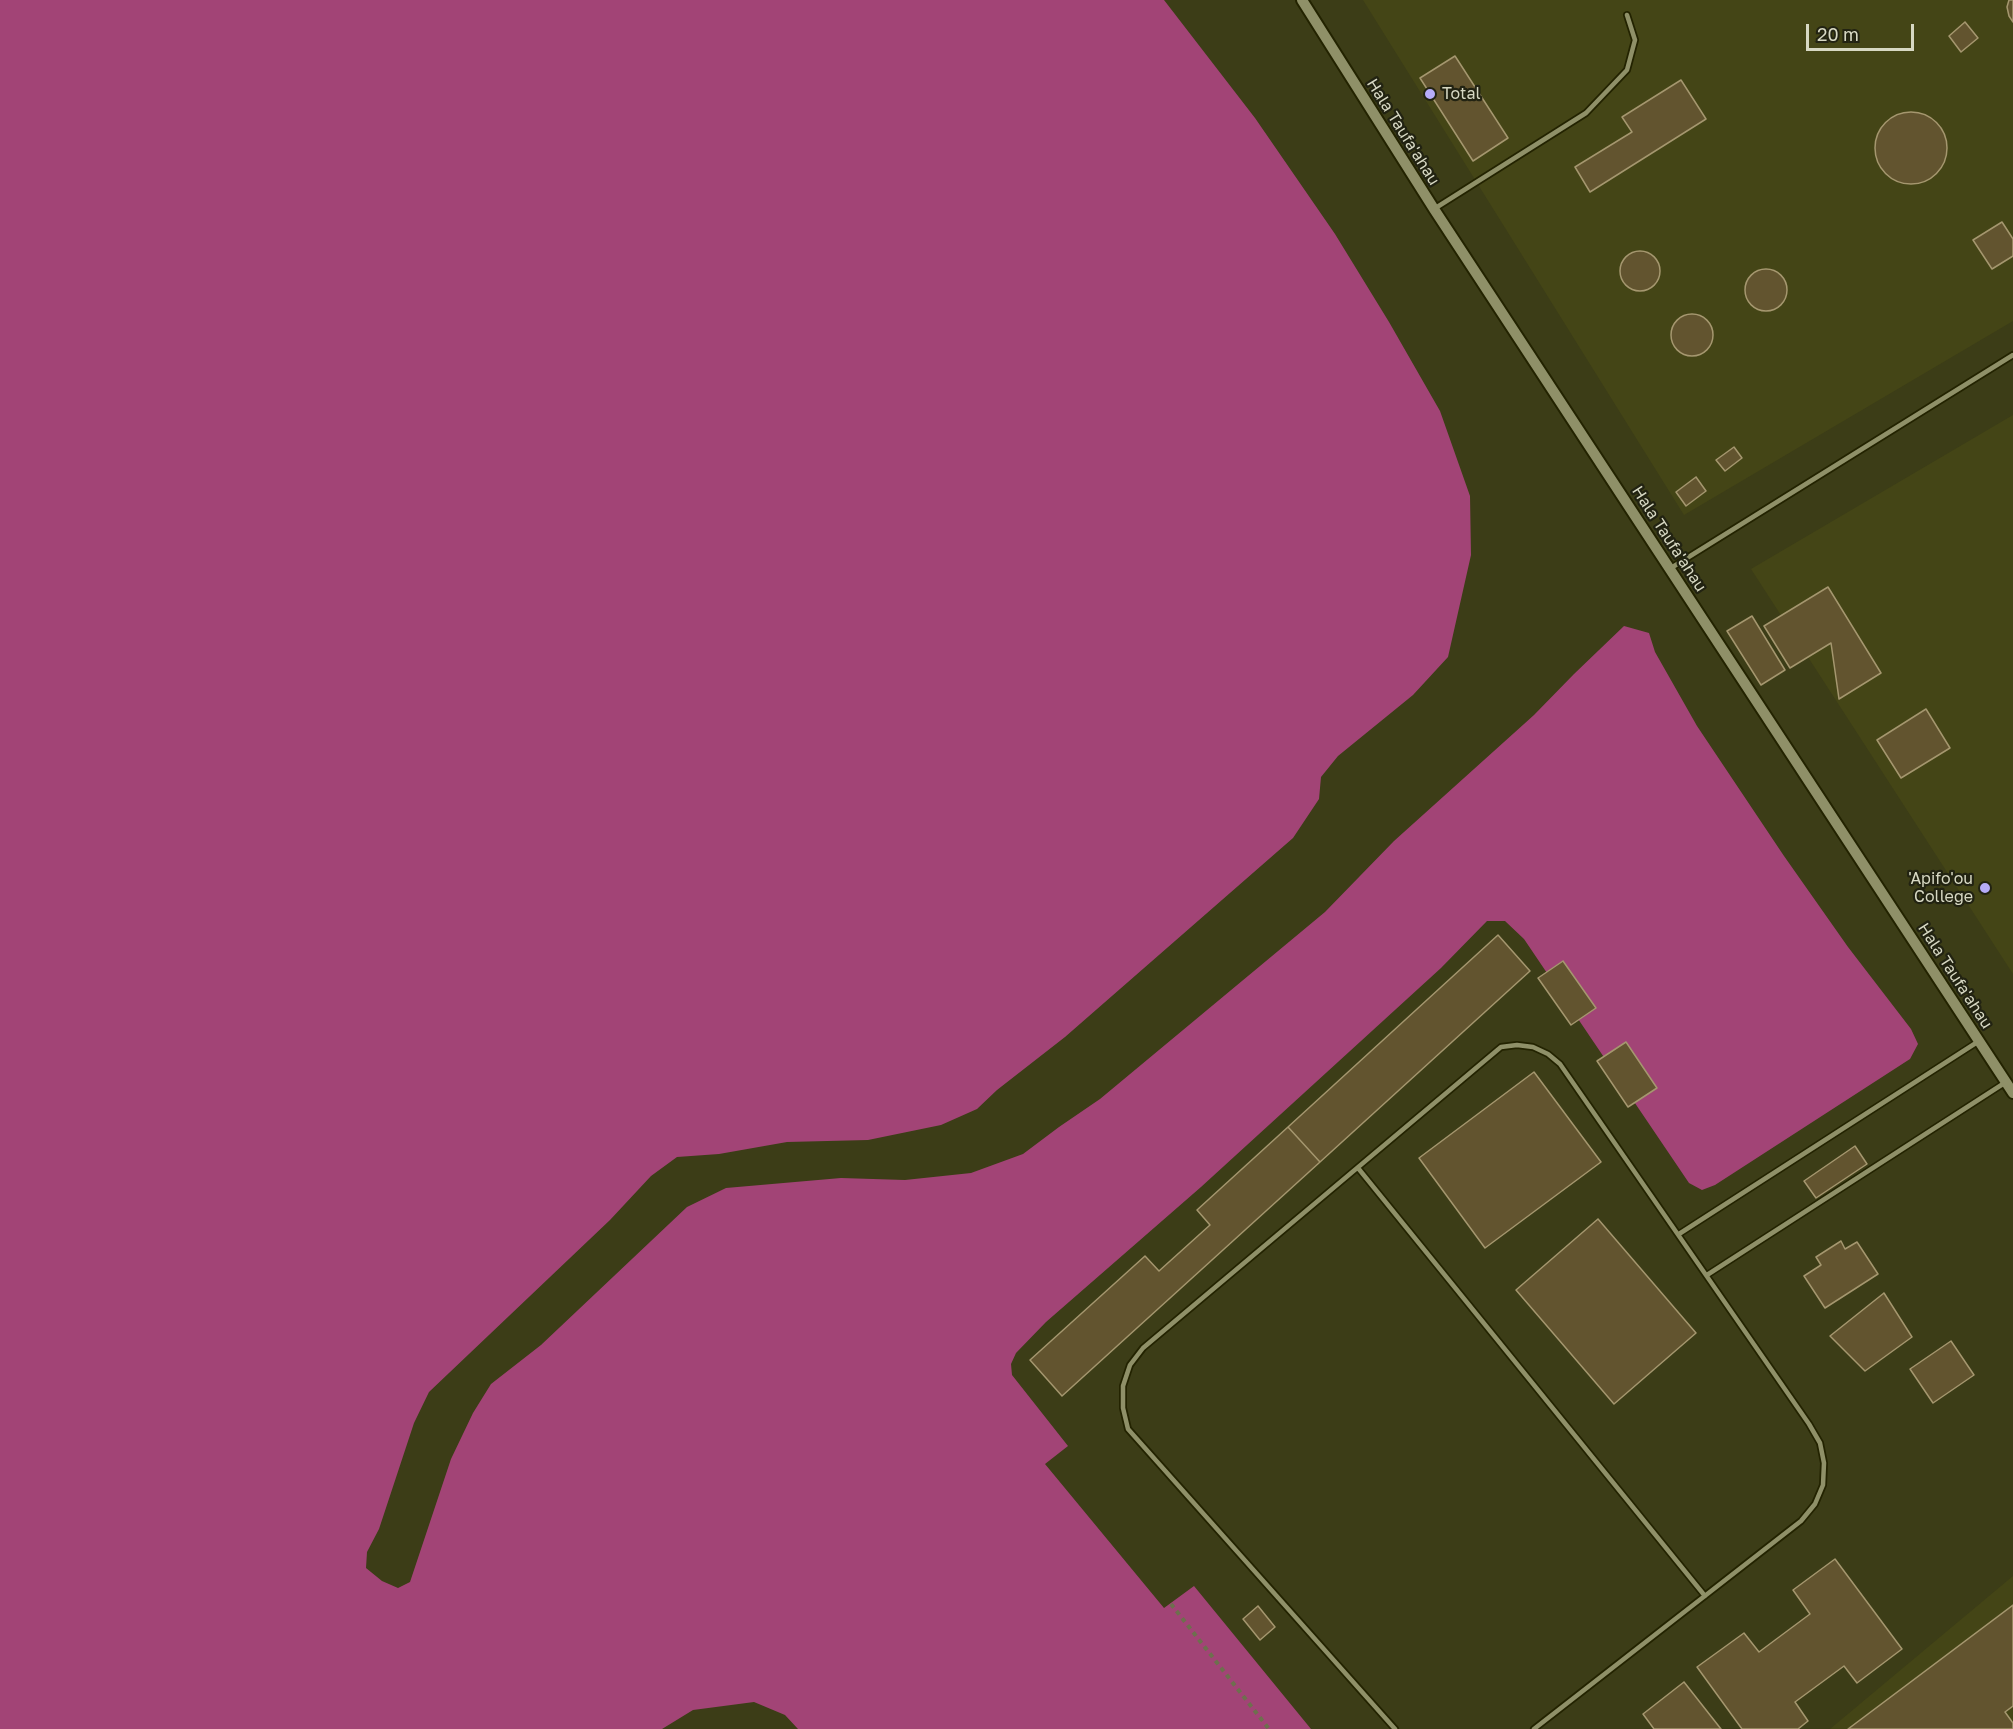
<!DOCTYPE html>
<html>
<head>
<meta charset="utf-8">
<style>
	body { margin:0 }
	#map { position:relative; width:2013px; height:1729px; overflow:hidden; background:#3c3d17; font-family:"Golos Text",sans-serif }
	canvas { display:block }
	.scale { position:absolute; left:1806px; top:24px; width:108px; height:27px; box-sizing:border-box; border:3px solid #d7d8c3; border-top:0; padding-left:8px; font-size:18px; line-height:21px; white-space:nowrap; color:#d7d8c3; -webkit-text-stroke:4px #222312; paint-order:stroke }
</style>
</head>
<body>
<div id="map">
<canvas width="2013" height="1729"></canvas>
<div class="scale">20 m</div>
</div>
<script>
const ctx = document.querySelector('canvas').getContext('2d');
ctx.lineJoin = 'round';
function paint(path, color) { ctx.fillStyle = color; ctx.fill(path, 'evenodd'); }
const poly = rows => new Path2D(rows.map(r => 'M' + r).join(''));
function stroke(path, color, width, dash) { ctx.strokeStyle = color; ctx.lineWidth = width; ctx.lineCap = dash ? 'butt' : 'round'; ctx.setLineDash(dash || []); ctx.stroke(path); }
function drawText(font, color, halo, rows, align = 'center') {
  ctx.font = font + ' "Golos Text",sans-serif'; ctx.lineWidth = 4.5; ctx.setLineDash([]); ctx.textBaseline = 'middle'; ctx.strokeStyle = halo; ctx.fillStyle = color; for (const [text, x, y, turn = 0] of rows) {
    ctx.save(); ctx.translate(x, y); ctx.rotate((+turn || 0) * Math.PI / 180); ctx.textAlign = isNaN(turn) ? turn : align; if (halo) ctx.strokeText(text, 0, 0); ctx.fillText(text, 0, 0); ctx.restore();
  }
}
const built = poly([
	[1363,0,2013,0,2013,321,1684,515],
	[2013,415,2013,974,1751,569],
	[2013,1576,2013,1729,1830,1729]
]);
const water = poly([
	[0,0,1164,0,1255,118,1335,234,1389,322,1440,411,1470,496,1471,555,1448,657,1413,695,1338,756,1321,777,1319,799,1293,838,1065,1037,997,1090,977,1109,941,1125,868,1140,787,1142,719,1154,677,1157,651,1176,610,1220,429,1392,414,1423,379,1529,367,1552,366,1568,382,1581,398,1588,410,1582,451,1459,473,1413,491,1384,541,1345,687,1207,726,1188,841,1178,905,1180,971,1173,1023,1154,1059,1127,1100,1099,1325,912,1394,841,1534,715,1574,674,1624,626,1649,633,1655,652,1697,726,1784,856,1848,947,1911,1029,1918,1044,1910,1059,1715,1185,1702,1190,1689,1183,1524,939,1505,921,1487,921,1441,968,1201,1187,1046,1322,1016,1353,1011,1364,1012,1375,1068,1446,1045,1464,1164,1608,1194,1586,1311,1729,798,1729,785,1715,754,1702,693,1710,662,1729,0,1729]
]);
const building = poly([
	[2009,0,2013,0,2013,22,2009,16,2007,7,2009,0],
	[1965,22,1978,38,1961,52,1949,36,1965,22],
	[1455,56,1508,138,1473,161,1420,78,1455,56],
	[1681,80,1706,119,1590,192,1575,167,1632,132,1622,117,1681,80],
	'1875 148a36 36 0 1 1 72 0a36 36 0 1 1-72 0Z',
	[2002,222,2013,239,2013,256,1992,269,1973,240,2002,222],
	'1620 271a20 20 0 1 1 40 0a20 20 0 1 1-40 0Z',
	'1745 290a21 21 0 1 1 42 0a21 21 0 1 1-42 0Z',
	'1671 335a21 21 0 1 1 42 0a21 21 0 1 1-42 0Z',
	[1734,447,1742,458,1725,471,1716,460,1734,447],
	[1696,477,1706,491,1686,506,1676,492,1696,477],
	[1828,587,1881,673,1839,699,1831,643,1790,668,1764,626,1828,587],
	[1752,616,1785,670,1761,685,1727,631,1752,616],
	[1926,709,1950,748,1901,778,1877,740,1926,709],
	[1498,935,1530,971,1320,1162,1288,1127,1498,935],
	[1563,961,1596,1008,1571,1025,1538,978,1563,961],
	[1626,1042,1657,1088,1628,1107,1597,1061,1626,1042],
	[1534,1072,1601,1162,1485,1248,1419,1158,1534,1072],
	[1288,1127,1320,1162,1062,1396,1030,1360,1145,1256,1159,1271,1210,1225,1197,1210,1288,1127],
	[1855,1146,1867,1164,1816,1198,1804,1181,1855,1146],
	[1598,1219,1696,1333,1614,1404,1516,1290,1598,1219],
	[1841,1241,1845,1249,1857,1242,1878,1274,1825,1308,1804,1276,1821,1265,1816,1257,1841,1241],
	[1884,1293,1912,1337,1865,1371,1830,1336,1884,1293],
	[1951,1341,1974,1375,1933,1403,1910,1369,1951,1341],
	[1835,1559,1902,1649,1857,1683,1844,1666,1795,1702,1808,1721,1798,1729,1742,1729,1697,1667,1744,1633,1759,1652,1810,1614,1793,1590,1835,1559],
	[2013,1605,2013,1706,2005,1712,2013,1723,2013,1729,1848,1729,2013,1605],
	[1258,1606,1275,1627,1260,1640,1243,1619,1258,1606],
	[1684,1682,1721,1729,1654,1729,1643,1714,1684,1682]
]);
const path = poly([
	[1171,1604,1269,1729]
]);
const service = poly([
	[1434,209,1586,113,1627,70,1635,40,1627,15],
	[1671,568,2013,355],
	[1358,1168,1705,1596],
	[1679,1234,1979,1041],
	[1707,1275,2006,1082],
	[1395,1729,1128,1429,1123,1408,1123,1386,1130,1365,1143,1348,1501,1047,1517,1045,1533,1047,1548,1054,1560,1064,1809,1424,1820,1443,1824,1463,1823,1485,1815,1504,1801,1521,1534,1729]
]);
const tertiary = poly([
	[1302,0,1434,209,2013,1093]
]);
const markers = [
	[1430,94,6,"#b6acf8"],
	[1985,888,6,"#b6acf8"]
];
const poiNames = [
	["Total",1442,94],
	["'Apifo'ou",1973,879,"right"],
	["College",1973,897,"right"]
];
const streetNames = [
	["Hala Taufa'ahau",1403,132,58],
	["Hala Taufa'ahau",1669,539,57],
	["Hala Taufa'ahau",1955,976,57]
];
paint(built, '#444516');
paint(water, '#a24476');
paint(building, '#62542f');
stroke(building, '#a5976f', 1.5);
stroke(service, '#232300', 8);
stroke(tertiary, '#232300', 14);
stroke(path, '#6e6f4e', 4, [4.5, 4.5]);
stroke(service, '#8f9068', 4.5);
stroke(tertiary, '#8f9068', 10);
for (const [x, y, r, color] of markers) { const dot = new Path2D(); dot.arc(x, y, r, 0, 2 * Math.PI); ctx.fillStyle = color; ctx.fill(dot); stroke(dot, '#222312', 2); }
drawText('16px', '#d7d8c3', '#222312', poiNames, 'left');
drawText('16px', '#d7d8c3', '#222312', streetNames);
</script>
</body>
</html>
